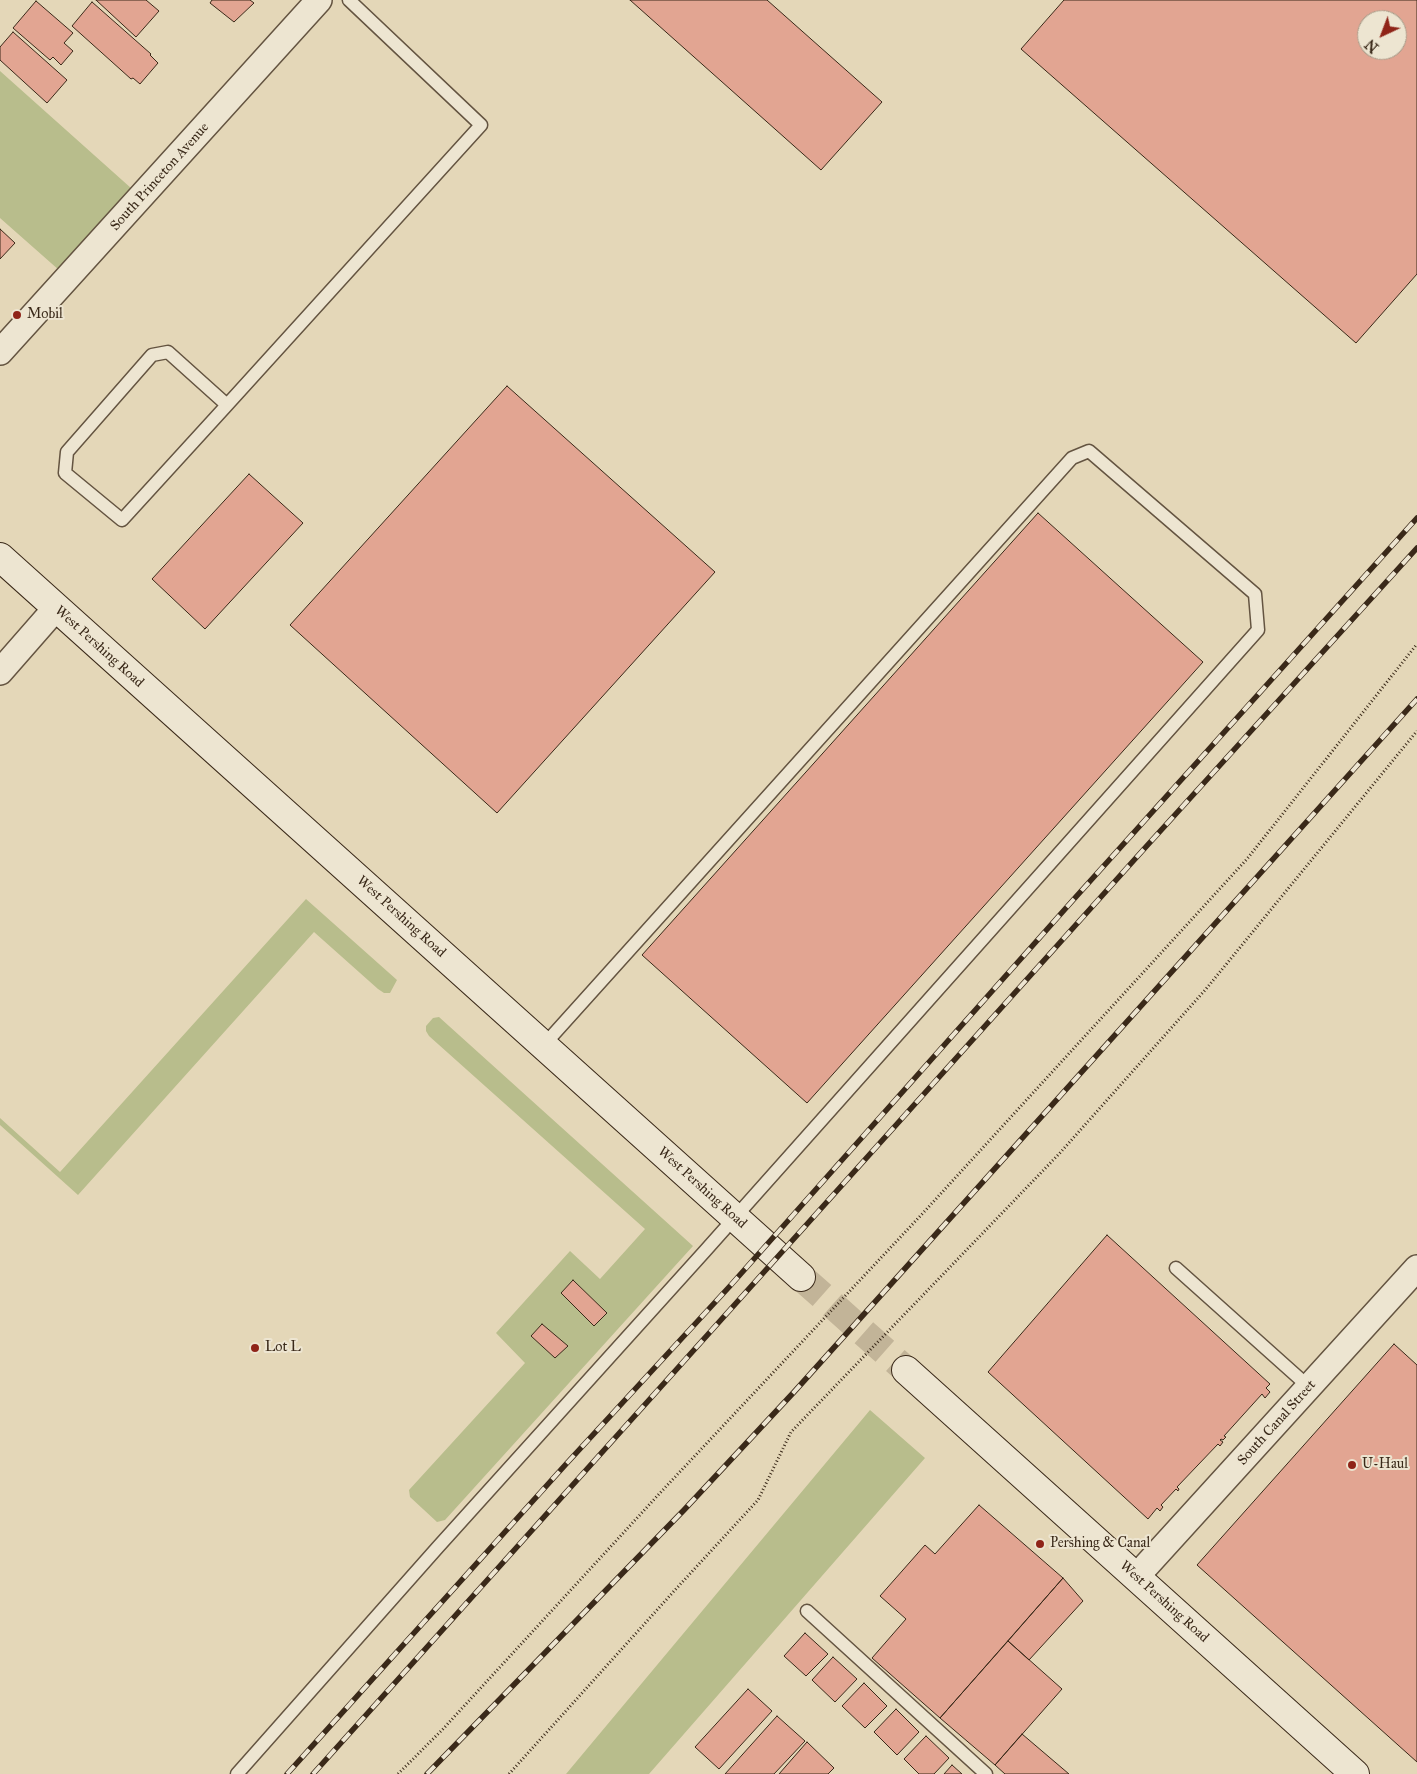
<!DOCTYPE html>
<html>
<head>
<meta charset="utf-8">
<style>
	body { margin:0 }
	#map { position:relative; width:1417px; height:1774px; overflow:hidden; background:#e4d7b8; font-family:"IM FELL Great Primer",serif }
	canvas { display:block }
	.north { position:absolute; left:1357px; top:10px; width:50px; height:50px; box-sizing:border-box; background:#ede5d1; border:1px solid #a59a87; border-radius:50%; rotate:223deg; font-size:14px; font-weight:700; line-height:20px; text-align:center; color:#3a2919 }
	.north::after { content:''; display:block; margin:auto; width:18px; height:22px; background:#8f2418; clip-path:polygon(50% 0,100% 100%,50% 72%,0 100%) }
</style>
</head>
<body>
<div id="map">
<canvas width="1417" height="1774"></canvas>
<div class="north">N</div>
</div>
<script>
const ctx = document.querySelector('canvas').getContext('2d');
ctx.lineJoin = 'round';
function paint(path, color) { ctx.fillStyle = color; ctx.fill(path, 'evenodd'); }
const poly = rows => new Path2D(rows.map(r => 'M' + r).join(''));
function stroke(path, color, width, dash) { ctx.strokeStyle = color; ctx.lineWidth = width; ctx.lineCap = dash ? 'butt' : 'round'; ctx.setLineDash(dash || []); ctx.stroke(path); }
function drawText(font, color, halo, rows, align = 'center') {
  ctx.font = font + ' "IM FELL Great Primer",serif'; ctx.lineWidth = 4; ctx.setLineDash([]); ctx.textBaseline = 'middle'; ctx.strokeStyle = halo; ctx.fillStyle = color; for (const [text, x, y, turn = 0] of rows) {
    ctx.save(); ctx.translate(x, y); ctx.rotate((+turn || 0) * Math.PI / 180); ctx.textAlign = isNaN(turn) ? turn : align; if (halo) ctx.strokeText(text, 0, 0); ctx.fillText(text, 0, 0); ctx.restore();
  }
}
const green = poly([
	[0,71,141,197,68,278,0,218],
	[306,899,397,980,390,993,384,993,378,989,314,932,78,1195,0,1125,0,1118,60,1172],
	[439,1017,693,1246,445,1520,437,1522,410,1497,409,1490,525,1363,496,1333,570,1251,600,1279,645,1229,429,1036,426,1031,426,1026,433,1018],
	[870,1410,925,1458,649,1774,566,1774]
]);
const building = poly([
	[96,0,146,0,159,11,136,37,96,0],
	[212,0,250,0,254,3,234,22,210,3,212,0],
	[630,0,767,0,882,102,821,170,630,0],
	[1064,0,1417,0,1417,274,1356,343,1021,49,1064,0],
	[1367,20,1397,20,1397,50,1367,50,1367,20],
	[36,1,73,33,64,43,73,51,61,65,53,57,50,60,13,28,36,1],
	[92,2,151,54,150,55,158,63,140,84,133,78,131,79,72,26,92,2],
	[13,32,67,80,47,103,0,60,0,47,13,32],
	[0,229,15,243,0,259,0,229],
	[507,386,715,572,497,813,290,625,507,386],
	[249,474,303,523,205,629,152,579,249,474],
	[1038,513,1203,662,807,1103,642,955,1038,513],
	[1107,1235,1270,1384,1266,1388,1270,1392,1265,1398,1262,1394,1224,1436,1226,1437,1223,1440,1221,1439,1220,1440,1223,1442,1220,1446,1218,1444,1177,1487,1179,1489,1178,1491,1176,1489,1161,1505,1163,1507,1160,1511,1157,1508,1148,1519,988,1372,1107,1235],
	[573,1280,607,1313,594,1326,561,1293,573,1280],
	[542,1324,568,1346,555,1358,531,1336,542,1324],
	[1394,1344,1417,1365,1417,1762,1197,1565,1394,1344],
	[979,1505,1063,1578,940,1718,872,1658,906,1619,880,1596,925,1545,935,1554,979,1505],
	[1063,1578,1083,1601,1029,1660,1008,1641,1063,1578],
	[805,1633,828,1654,806,1676,784,1656,805,1633],
	[1008,1641,1062,1689,995,1765,940,1718,1008,1641],
	[833,1657,857,1679,835,1702,812,1680,833,1657],
	[864,1683,887,1706,865,1728,842,1706,864,1683],
	[748,1689,772,1711,719,1769,695,1747,748,1689],
	[896,1709,919,1732,897,1755,874,1732,896,1709],
	[777,1716,805,1741,774,1774,725,1774,777,1716],
	[1022,1734,1069,1774,1005,1774,995,1765,1022,1734],
	[926,1736,949,1758,934,1774,919,1774,904,1759,926,1736],
	[807,1742,834,1768,828,1774,779,1774,807,1742],
	[952,1765,962,1774,944,1774,952,1765]
]);
const secondaryTunnel = poly([
	[801,1277,906,1370]
]);
const path = poly([
	[398,1774,443,1729,660,1493,924,1212,1247,859,1417,644],
	[509,1774,675,1590,758,1500,791,1432,1059,1154,1206,989,1417,731]
]);
const lane = poly([
	[227,405,168,352,152,355,67,452,65,473,122,520,227,405,481,125,349,0],
	[1176,1268,1309,1387],
	[807,1611,986,1774],
	[237,1774,438,1547,705,1251,1258,630,1255,594,1089,451,1072,458,543,1046]
]);
const street = poly([
	[0,352,319,0],
	[0,672,56,608],
	[1136,1577,1417,1268]
]);
const secondary = poly([
	[0,557,801,1277],
	[906,1370,1355,1774]
]);
const rail = poly([
	[287,1774,567,1463,730,1286,1074,899,1417,518],
	[313,1774,1144,849,1417,548],
	[427,1774,684,1510,794,1392,1417,699]
]);
const markers = [
	[17,315,5,"#8f2418"],
	[255,1348,5,"#8f2418"],
	[1352,1465,5,"#8f2418"],
	[1040,1544,5,"#8f2418"]
];
const streetNames = [
	["South Princeton Avenue",160,177,-48],
	["West Pershing Road",99,647,42],
	["West Pershing Road",401,917,42],
	["West Pershing Road",702,1188,42],
	["South Canal Street",1277,1423,-48],
	["West Pershing Road",1164,1602,42]
];
const poiNames = [
	["Mobil",27,315],
	["Lot L",265,1348],
	["U-Haul",1362,1465],
	["Pershing & Canal",1050,1544]
];
paint(green, '#b8bd8c');
paint(building, '#e2a592');
stroke(building, '#3a2919', 1);
stroke(secondaryTunnel, '#c2b498', 28, [28, 14]);
stroke(lane, '#645441', 15);
stroke(street, '#645441', 28);
stroke(secondary, '#3a2919', 30);
stroke(path, '#3a2919', 3, [1, 2.5]);
stroke(lane, '#ede5d1', 12);
stroke(street, '#ede5d1', 25);
stroke(secondary, '#ede5d1', 28);
stroke(rail, '#3a2919', 5.5);
stroke(rail, '#ede5d1', 4, [11]);
for (const [x, y, r, color] of markers) { const dot = new Path2D(); dot.arc(x, y, r, 0, 2 * Math.PI); ctx.fillStyle = color; ctx.fill(dot); stroke(dot, '#ede5d1', 2); }
drawText('14px', '#3a2919', '#ede5d1', streetNames);
drawText('14px', '#3a2919', '#ede5d1', poiNames, 'left');
</script>
</body>
</html>
